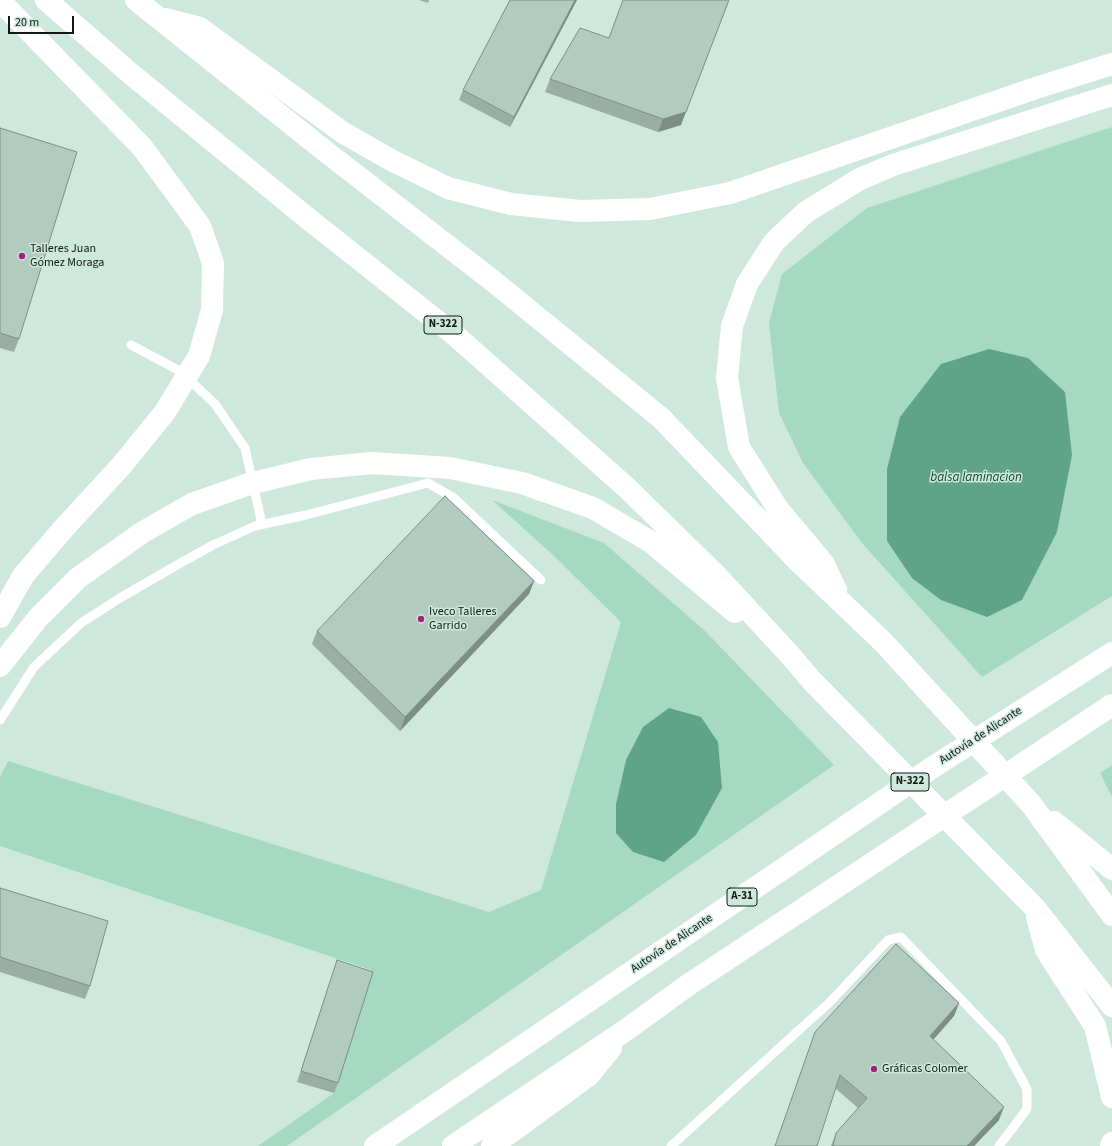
<!DOCTYPE html>
<html>
<head>
<meta charset="utf-8">
<style>
	body { margin:0 }
	#map { position:relative; width:1112px; height:1146px; overflow:hidden; background:#cfe8dc; font-family:"Source Sans 3",sans-serif }
	canvas { display:block }
	.scale { position:absolute; left:8px; top:16px; width:66px; height:18px; box-sizing:border-box; border:2px solid #101815; border-top:0; padding-left:5px; font-size:12px; line-height:14px; white-space:nowrap; color:#101815; -webkit-text-stroke:3px #cfe8dc; paint-order:stroke }
</style>
</head>
<body>
<div id="map">
<canvas width="1112" height="1146"></canvas>
<div class="scale">20 m</div>
</div>
<script>
const ctx = document.querySelector('canvas').getContext('2d');
ctx.lineJoin = 'round';
function paint(path, color) { ctx.fillStyle = color; ctx.fill(path, 'evenodd'); }
const poly = rows => new Path2D(rows.map(r => 'M' + r).join(''));
function stroke(path, color, width, dash) { ctx.strokeStyle = color; ctx.lineWidth = width; ctx.lineCap = dash ? 'butt' : 'round'; ctx.setLineDash(dash || []); ctx.stroke(path); }
function drawText(font, color, halo, rows, align = 'center') {
  ctx.font = font + ' "Source Sans 3",sans-serif'; ctx.lineWidth = 3; ctx.setLineDash([]); ctx.textBaseline = 'middle'; ctx.strokeStyle = halo; ctx.fillStyle = color; for (const [text, x, y, turn = 0] of rows) {
    ctx.save(); ctx.translate(x, y); ctx.rotate((+turn || 0) * Math.PI / 180); ctx.textAlign = isNaN(turn) ? turn : align; if (halo) ctx.strokeText(text, 0, 0); ctx.fillText(text, 0, 0); ctx.restore();
  }
}
const green = poly([
	[1112,127,1112,596,982,677,862,543,803,463,779,413,769,323,782,274,867,208],
	[492,500,604,543,705,631,834,765,287,1146,258,1146,334,1093,369,982,371,970,0,846,0,777,8,761,489,912,541,890,621,622,553,555],
	[1112,765,1112,797,1100,773]
]);
const water = poly([
	[989,349,1028,358,1065,392,1072,455,1057,532,1022,600,987,617,941,600,912,578,887,541,887,469,900,417,941,364],
	[669,708,701,717,718,742,722,788,696,835,664,862,633,852,616,833,616,804,626,760,643,727]
]);
const service = poly([
	[131,345,180,371,215,404,245,448,262,524],
	[0,720,34,667,81,623,120,598,177,565,213,545,255,526,306,515,428,483,454,498,541,580],
	[671,1146,830,1002,888,940,901,937,1001,1041,1027,1089,1027,1109,999,1146]
]);
const motorway = poly([
	[46,0,131,74,306,217,456,336,627,488,715,574,790,655,812,681,1035,908,1112,1006],
	[136,0,325,151,493,281,661,418,797,560,884,643,1031,804,1112,915],
	[0,1,142,147,200,226,213,263,212,310,199,356,165,412,122,465,64,528,23,576,0,617],
	[165,19,200,28,342,132,391,160,448,188,511,204,580,211,650,209,730,193,1036,88,1112,64],
	[836,590,824,564,778,509,739,447,727,378,732,326,747,284,774,242,806,212,860,179,893,165,1112,95],
	[0,666,38,618,78,578,143,532,192,504,249,484,311,469,372,463,450,468,522,483,593,508,651,542,735,612],
	[1054,822,1112,869],
	[1037,917,1046,950,1095,1026,1112,1097],
	[375,1146,930,769,1112,653],
	[453,1146,626,1030,688,985,1112,705],
	[492,1146,589,1075,611,1048],
	[1111,1146,1112,1143]
]);
const wall = poly([
	[419,0,429,0,428,3],
	[577,0,510,127,459,100,463,90],
	[550,79,681,125,658,132,545,92],
	[0,128,19,339,14,352,0,348],
	[534,581,529,594,400,731,312,644,317,631],
	[0,888,90,986,85,999,0,972],
	[896,944,959,1003,954,1016,933,1040,999,1120,974,1146,831,1146,836,1133,858,1108,836,1089,775,1146],
	[337,960,338,1083,334,1093,297,1082]
]);
const shadedWall = poly([
	[575,0,577,0,510,127,514,117],
	[729,0,681,125,658,132,663,119],
	[534,581,529,594,400,731,405,717],
	[959,1003,954,1016,925,1049,930,1036],
	[1004,1107,999,1120,974,1146,967,1146]
]);
const building = poly([
	[510,0,575,0,514,117,463,90,510,0],
	[623,0,729,0,686,112,663,119,550,79,580,28,609,38,623,0],
	[0,128,77,152,19,339,0,333,0,128],
	[445,496,534,581,405,717,317,631,445,496],
	[0,888,108,921,90,986,0,957,0,888],
	[896,944,959,1003,930,1036,1004,1107,967,1146,833,1146,836,1133,867,1098,840,1075,817,1146,775,1146,815,1032,896,944],
	[337,960,373,972,338,1083,301,1071,337,960]
]);
const markers = [
	[22,256,4,"#9e247b"],
	[421,619,4,"#9e247b"],
	[874,1069,4,"#9e247b"]
];
const shields = [
	[443,325,38],
	[910,782,38],
	[742,897,30]
];
const shieldNames = [
	["N-322",443,325],
	["N-322",910,782],
	["A-31",742,897]
];
const poiNames = [
	["Talleres Juan",30,249],
	["Gómez Moraga",30,263],
	["Iveco Talleres",429,612],
	["Garrido",429,626],
	["Gráficas Colomer",882,1069]
];
const streetNames = [
	["Autovía de Alicante",981,736,-33],
	["Autovía de Alicante",672,944,-34]
];
const waterNames = [
	["balsa laminacion",976,478]
];
paint(green, '#a5d9c2');
paint(water, '#5fa489');
stroke(service, '#fff', 9);
stroke(motorway, '#fff', 22);
paint(wall, '#99afa4');
paint(shadedWall, '#7d8e86');
paint(building, '#b2cbbf');
stroke(building, '#7d8e86', 1);
for (const [x, y, r, color] of markers) { const dot = new Path2D(); dot.arc(x, y, r, 0, 2 * Math.PI); ctx.fillStyle = color; ctx.fill(dot); stroke(dot, '#cfe8dc', 1.5); }
for (const [x, y, w] of shields) { const box = new Path2D(); box.roundRect(x - w / 2, y - 9, w, 18, 3); ctx.fillStyle = '#cfe8dc'; ctx.fill(box); stroke(box, '#101815', 1); }
drawText('bold 11px', '#101815', null, shieldNames);
drawText('12px', '#101815', '#cfe8dc', poiNames, 'left');
drawText('12px', '#101815', '#cfe8dc', streetNames);
drawText('italic 13px', '#104a37', '#cfe8dc', waterNames);
</script>
</body>
</html>
